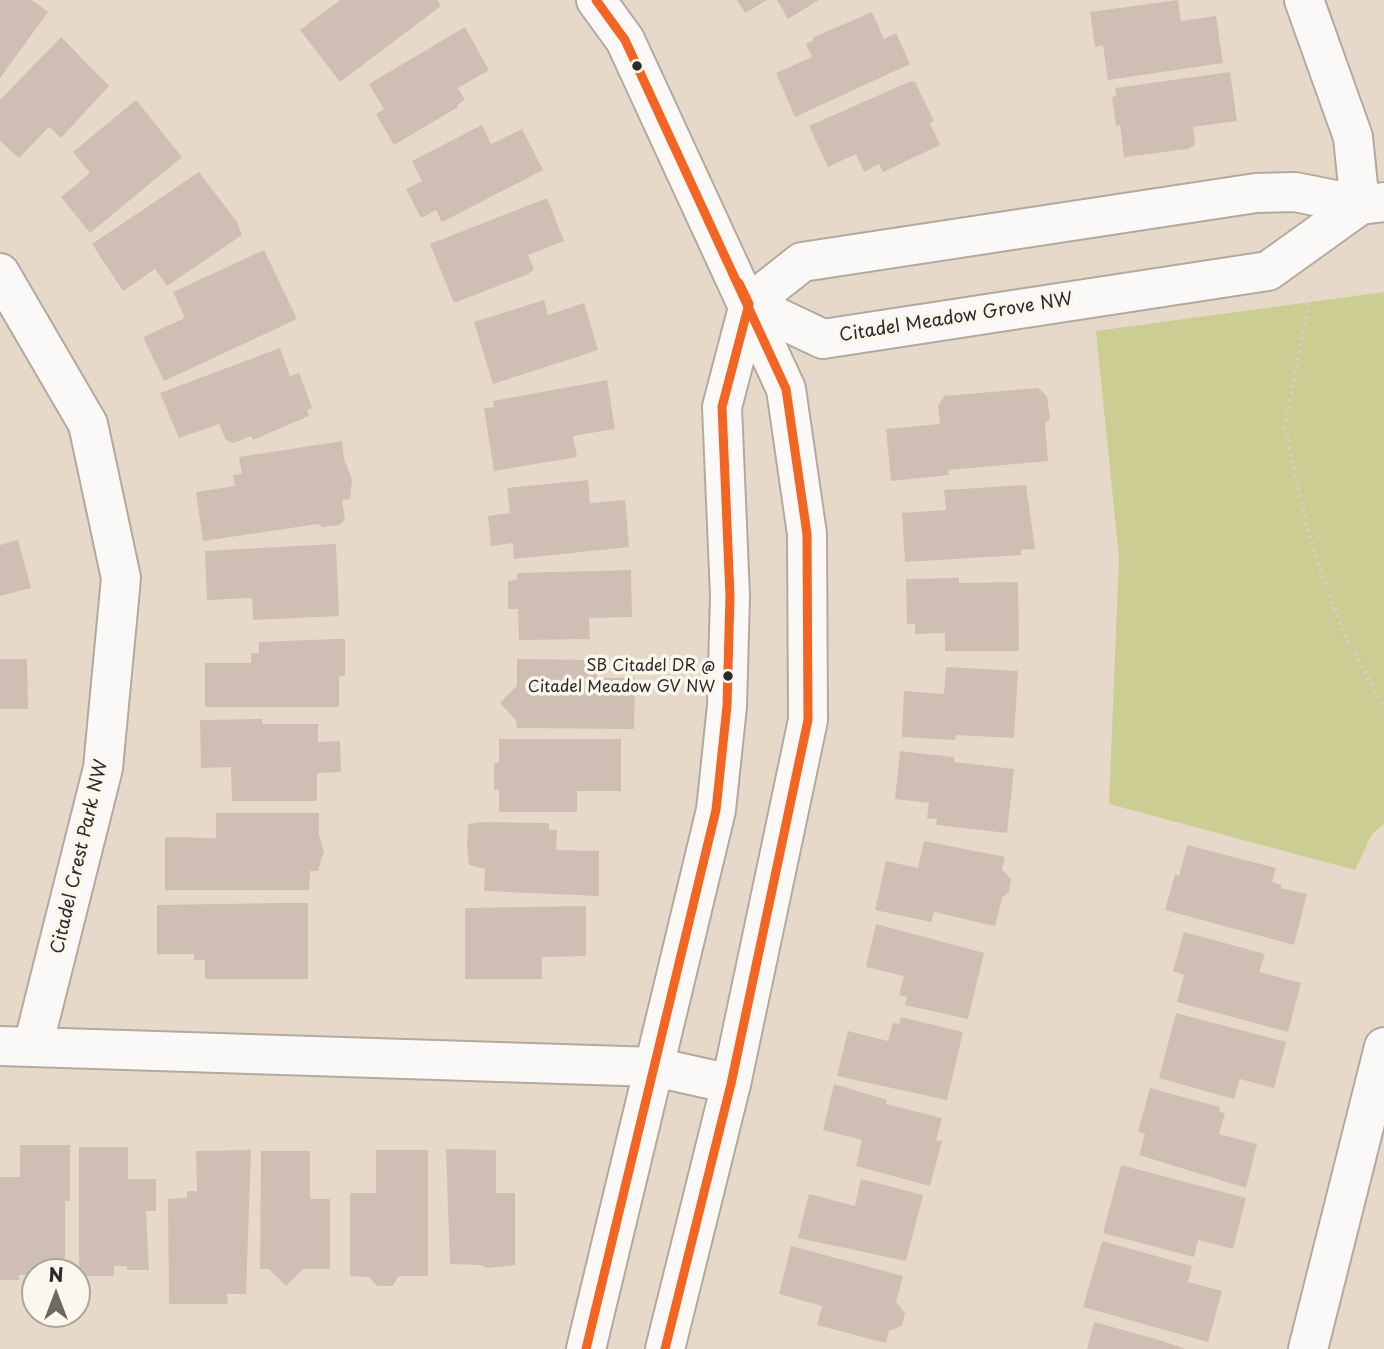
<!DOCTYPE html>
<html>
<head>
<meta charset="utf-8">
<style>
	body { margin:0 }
	#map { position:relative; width:1384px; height:1349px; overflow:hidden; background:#e7d9c9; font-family:"Playpen Sans",sans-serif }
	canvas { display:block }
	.north { position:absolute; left:21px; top:1258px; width:70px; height:70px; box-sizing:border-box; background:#fbf7ec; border:2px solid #a8a59f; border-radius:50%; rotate:0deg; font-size:19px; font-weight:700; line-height:28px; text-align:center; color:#2b2b2b }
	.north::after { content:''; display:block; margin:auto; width:24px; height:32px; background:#6d6862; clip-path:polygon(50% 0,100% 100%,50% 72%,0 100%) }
</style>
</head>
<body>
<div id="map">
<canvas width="1384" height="1349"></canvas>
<div class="north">N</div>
</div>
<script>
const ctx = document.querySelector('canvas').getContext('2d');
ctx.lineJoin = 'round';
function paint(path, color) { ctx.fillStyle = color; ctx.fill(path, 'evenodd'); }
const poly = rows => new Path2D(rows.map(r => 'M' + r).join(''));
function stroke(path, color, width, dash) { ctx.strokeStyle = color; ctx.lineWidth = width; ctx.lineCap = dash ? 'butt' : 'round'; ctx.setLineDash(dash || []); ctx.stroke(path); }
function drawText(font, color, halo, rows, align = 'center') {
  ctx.font = font + ' "Playpen Sans",sans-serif'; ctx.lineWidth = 7; ctx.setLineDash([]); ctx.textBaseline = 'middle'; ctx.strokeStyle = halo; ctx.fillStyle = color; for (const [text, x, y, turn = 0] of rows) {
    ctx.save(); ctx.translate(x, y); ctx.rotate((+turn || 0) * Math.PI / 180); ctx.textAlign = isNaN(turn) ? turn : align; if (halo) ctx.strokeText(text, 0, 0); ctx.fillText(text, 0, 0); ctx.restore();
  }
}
const green = poly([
	[1384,292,1384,824,1372,834,1355,870,1109,804,1119,558,1096,331]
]);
const building = poly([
	[0,0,32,0,48,12,0,78],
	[340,0,437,0,441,6,340,82,300,30],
	[737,0,767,0,745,13],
	[777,0,819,0,788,19],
	[1178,0,1181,21,1216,16,1223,63,1108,80,1103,45,1095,47,1090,12],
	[872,12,884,39,896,33,910,64,795,117,776,73,812,57,806,44,814,40,812,38],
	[465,27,489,70,458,88,465,100,457,105,458,107,394,145,376,114,384,109,369,84],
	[61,37,109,86,61,138,49,127,19,158,0,141,0,100],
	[1230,72,1237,121,1193,127,1195,145,1188,149,1124,157,1120,125,1116,126,1112,97,1116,96,1115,88],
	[911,81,915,82,934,121,930,123,940,145,883,172,879,164,864,172,856,154,828,167,809,126],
	[136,100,182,157,90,233,61,197,90,173,73,152],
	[482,125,491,144,522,129,543,170,442,222,436,210,421,218,406,189,422,181,412,161],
	[199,172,237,222,242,235,167,286,155,269,123,291,92,244],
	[547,198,564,241,528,255,534,270,526,275,454,303,430,244],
	[264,250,297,319,164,381,143,337,185,318,173,292],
	[544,300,548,315,584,303,598,350,493,384,474,322],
	[280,348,290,376,299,373,312,408,307,410,309,416,253,440,251,436,234,443,226,440,219,424,179,438,160,393],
	[607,380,615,429,573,436,577,457,494,471,484,408,494,407,493,401],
	[1038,388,1047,396,1050,418,1045,424,1048,461,948,470,949,475,891,481,886,429,940,424,938,406,944,396],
	[342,441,344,459,352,479,350,499,342,500,345,519,340,525,323,527,318,524,203,541,196,492,235,486,233,475,242,474,239,457],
	[588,480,590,503,625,500,629,547,514,559,513,543,491,546,488,516,510,513,507,488],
	[1026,485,1035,549,1021,550,1021,555,905,562,902,513,946,510,944,490],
	[18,540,31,588,0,596,0,545],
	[336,544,339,616,253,620,252,598,207,600,205,551],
	[631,570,632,617,589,618,590,639,519,640,518,609,508,609,508,581,517,580,517,573],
	[959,578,959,583,1018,582,1019,651,945,651,945,633,915,634,915,624,907,624,906,579],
	[335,639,345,639,345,676,339,676,339,707,205,707,205,663,251,663,251,653,259,653,259,642],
	[0,659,27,659,28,709,0,709],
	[517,659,597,660,597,678,635,678,634,729,517,728,516,720,500,703,517,686],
	[946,667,1018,671,1014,738,956,735,955,740,902,737,904,691,944,694],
	[262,719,262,724,318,724,318,742,340,741,341,772,317,773,317,801,232,801,231,767,201,768,200,720],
	[499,739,621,739,621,791,577,791,577,812,499,812,499,790,494,790,494,763,499,763],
	[900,751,954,757,954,762,1014,769,1007,833,936,825,937,819,927,818,929,803,895,799],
	[216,813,319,813,319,835,324,852,318,871,310,871,309,890,165,890,165,837,216,838],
	[479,822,549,823,549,830,557,830,556,850,599,851,599,896,484,891,485,869,469,865,467,847,468,824],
	[924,841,1005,857,1002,869,1011,879,1009,892,1002,898,995,926,934,912,931,922,875,910,886,861,918,868],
	[1187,845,1276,868,1272,882,1282,885,1281,888,1307,894,1294,945,1165,910,1175,874,1179,876],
	[283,903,308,903,308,979,205,979,205,960,194,960,194,954,157,954,157,905],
	[586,906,586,956,542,957,542,979,465,979,465,908],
	[876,924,984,953,968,1019,905,1005,907,997,899,995,904,976,866,967],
	[1184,932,1265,954,1259,972,1301,983,1288,1032,1177,1002,1184,975,1173,971],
	[1176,1013,1286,1042,1274,1088,1240,1079,1234,1099,1159,1078],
	[901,1017,963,1032,947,1100,837,1076,848,1031,888,1041,893,1023,899,1024],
	[834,1084,887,1100,886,1104,942,1118,936,1140,942,1141,930,1186,856,1166,862,1140,823,1130],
	[1150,1088,1220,1107,1219,1112,1225,1113,1219,1134,1257,1144,1246,1188,1139,1155,1145,1134,1138,1132],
	[20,1145,70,1145,70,1201,65,1201,65,1271,36,1271,35,1275,19,1275,19,1280,0,1280,0,1177,20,1177],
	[79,1147,128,1147,128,1179,156,1179,156,1211,146,1211,149,1270,127,1270,127,1266,114,1266,114,1276,79,1276],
	[446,1149,496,1150,496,1193,515,1193,515,1265,487,1268,482,1265,450,1264],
	[251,1150,246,1294,227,1294,228,1304,169,1304,168,1199,187,1198,187,1191,197,1191,196,1151],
	[376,1150,428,1150,428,1276,399,1276,392,1286,377,1286,369,1277,350,1276,350,1193,376,1193],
	[261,1151,310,1151,310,1199,330,1199,330,1269,303,1269,286,1286,269,1269,260,1269],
	[1121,1165,1246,1198,1233,1249,1198,1240,1194,1257,1103,1233],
	[861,1179,923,1195,906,1261,798,1238,809,1194,855,1206],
	[1102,1241,1192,1266,1188,1282,1222,1291,1208,1342,1083,1307],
	[791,1246,903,1276,896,1302,905,1313,902,1326,889,1331,886,1343,817,1325,822,1306,779,1294],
	[1094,1322,1156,1339,1186,1349,1087,1349]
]);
const path = poly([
	[1310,296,1285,427,1307,529,1342,629,1384,708]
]);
const minor = poly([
	[1304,0,1353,137,1360,205],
	[1360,205,1268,271,823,339,749,304,802,262,1256,193,1295,192,1360,205,1384,202],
	[0,273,88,424,121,578,103,768,33,1046],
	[0,1046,655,1067,731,1084],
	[1308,1349,1384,1047]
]);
const tertiary = poly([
	[596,0,625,40,786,389,807,534,808,720,731,1084,665,1349],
	[586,1349,716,810,727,706,730,596,722,407,749,304]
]);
const bus1 = poly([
	[596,0,625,40,786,389,807,534,808,720,731,1084,665,1349],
	[586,1349,716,810,727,706,730,596,722,407,749,304,739,283]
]);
const markers = [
	[637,66,6,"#2b2b2b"],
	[728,676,6,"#2b2b2b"]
];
const busNames = [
	["SB Citadel DR @",715,667],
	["Citadel Meadow GV NW",715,688]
];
const streetNames = [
	["Citadel Meadow Grove NW",956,318,-9],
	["Citadel Crest Park NW",80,857,-77]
];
paint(green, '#cbcd92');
paint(building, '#cfbeb3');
stroke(minor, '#b2a99f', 42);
stroke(tertiary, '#b2a99f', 42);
stroke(path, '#d3cfcb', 4.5, [2, 5]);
stroke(minor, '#fbf9f7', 38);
stroke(tertiary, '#fbf9f7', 38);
stroke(bus1, '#f26522', 9);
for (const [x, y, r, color] of markers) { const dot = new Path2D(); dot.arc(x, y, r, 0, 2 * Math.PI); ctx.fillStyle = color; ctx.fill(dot); stroke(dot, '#fbf7ec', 2.5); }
drawText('16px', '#2b2b2b', '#fbf7ec', busNames, 'right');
drawText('18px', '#2b2b2b', '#fbf7ec', streetNames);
</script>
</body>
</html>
